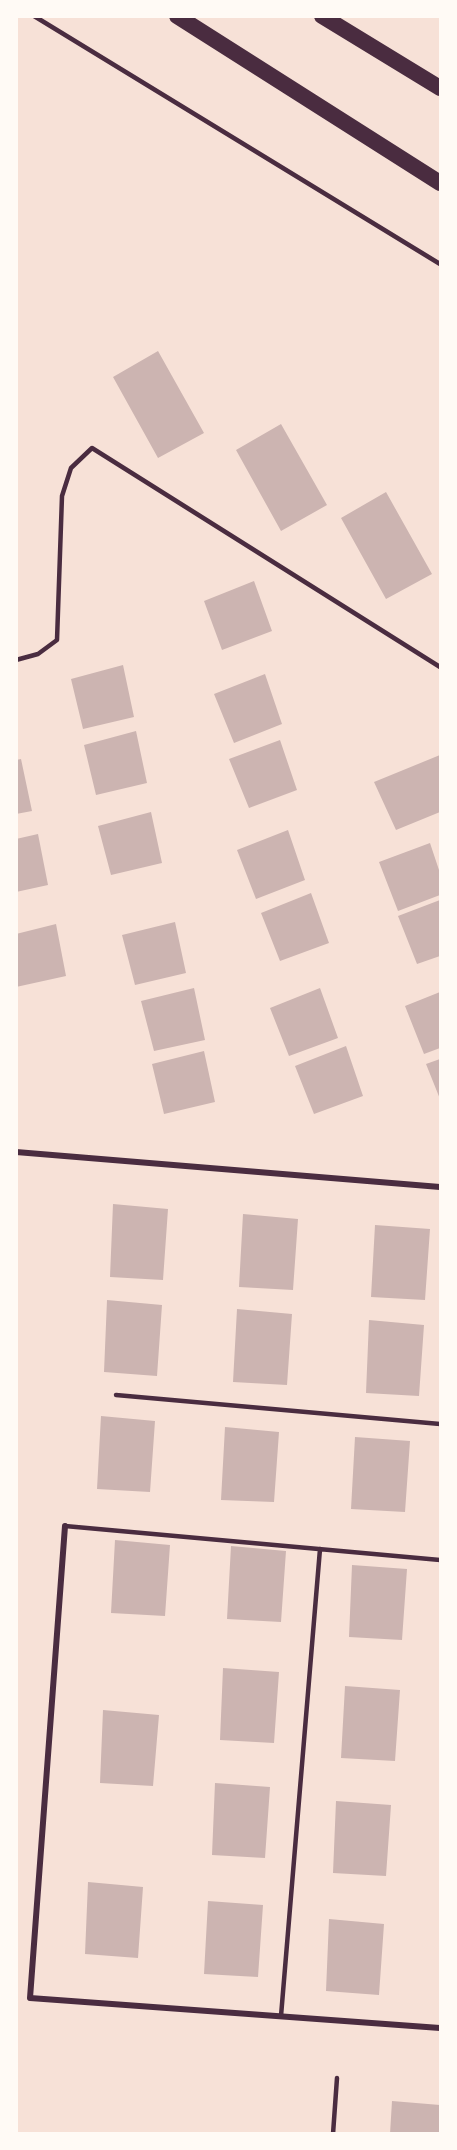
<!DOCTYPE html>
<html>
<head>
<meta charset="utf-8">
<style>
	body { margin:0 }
	#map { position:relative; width:457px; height:2150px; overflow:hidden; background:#f7e1d7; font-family:"Nunito Sans",sans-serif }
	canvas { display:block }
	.frame { position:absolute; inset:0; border:18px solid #fffaf5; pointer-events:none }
</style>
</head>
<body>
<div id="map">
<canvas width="457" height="2150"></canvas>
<div class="frame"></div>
</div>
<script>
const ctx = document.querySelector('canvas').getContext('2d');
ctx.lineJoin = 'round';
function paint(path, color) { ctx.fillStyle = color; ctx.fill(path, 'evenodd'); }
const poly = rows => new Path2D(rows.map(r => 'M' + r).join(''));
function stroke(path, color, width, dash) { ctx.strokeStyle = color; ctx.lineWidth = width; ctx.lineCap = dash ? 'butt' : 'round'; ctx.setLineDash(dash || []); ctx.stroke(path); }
const building = poly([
	[158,351,204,433,158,458,113,377],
	[281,424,327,505,281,531,236,450],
	[386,492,432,574,386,599,341,518],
	[254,581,272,631,222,650,204,601],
	[123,665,134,717,83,729,71,679],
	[265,674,282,724,234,743,214,694],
	[136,731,147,783,96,795,84,745],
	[280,740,297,790,249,808,229,759],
	[440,755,440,812,396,830,374,782],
	[21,759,32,811,16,814,16,760],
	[151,812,162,863,111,875,98,826],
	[288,830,305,880,256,899,237,850],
	[38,834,48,885,16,892,16,839],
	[430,843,440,873,440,895,398,911,379,862],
	[311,893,329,943,280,961,261,913],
	[440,900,440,956,417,964,398,916],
	[175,922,186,973,135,985,122,935],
	[56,924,66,976,16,987,16,934],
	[194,988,205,1040,154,1051,141,1001],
	[320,988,338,1038,289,1056,270,1008],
	[440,992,440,1048,424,1054,405,1006],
	[346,1046,363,1096,314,1114,295,1066],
	[204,1051,215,1102,164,1114,152,1064],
	[440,1059,440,1099,426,1064],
	[113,1204,168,1209,163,1280,110,1277],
	[243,1214,298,1219,293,1290,239,1287],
	[375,1225,430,1229,425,1300,371,1297],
	[107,1300,162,1305,157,1376,104,1372],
	[237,1309,292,1314,287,1385,233,1382],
	[369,1320,424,1325,419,1396,366,1393],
	[101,1416,155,1421,150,1492,97,1489],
	[225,1427,279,1432,274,1502,221,1500],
	[355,1437,410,1441,405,1512,351,1509],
	[115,1540,170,1545,165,1616,111,1613],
	[231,1546,286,1551,281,1622,227,1619],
	[352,1565,407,1569,402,1640,349,1637],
	[223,1668,279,1672,274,1743,220,1740],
	[345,1686,400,1690,395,1761,341,1758],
	[103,1710,159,1715,153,1786,100,1783],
	[215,1783,270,1787,265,1858,212,1855],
	[336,1801,391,1805,386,1876,333,1873],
	[88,1882,143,1887,138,1958,85,1954],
	[208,1901,263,1905,258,1977,204,1974],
	[329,1919,384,1924,379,1995,326,1991],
	[392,2101,440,2105,440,2134,390,2134]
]);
const service = poly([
	[34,16,440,264],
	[16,660,38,654,57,640,62,496,71,468,92,448,440,667],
	[116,1395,440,1424],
	[65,1526,440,1560],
	[281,2016,320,1549],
	[333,2134,337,2078]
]);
const minor = poly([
	[16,1152,440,1187],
	[65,1526,30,1998,440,2028]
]);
const trunk = poly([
	[177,16,440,183],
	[322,16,440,88]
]);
paint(building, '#ccb4b1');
stroke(service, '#4a2c40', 4.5);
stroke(minor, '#4a2c40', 6);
stroke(trunk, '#4a2c40', 16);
</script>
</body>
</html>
